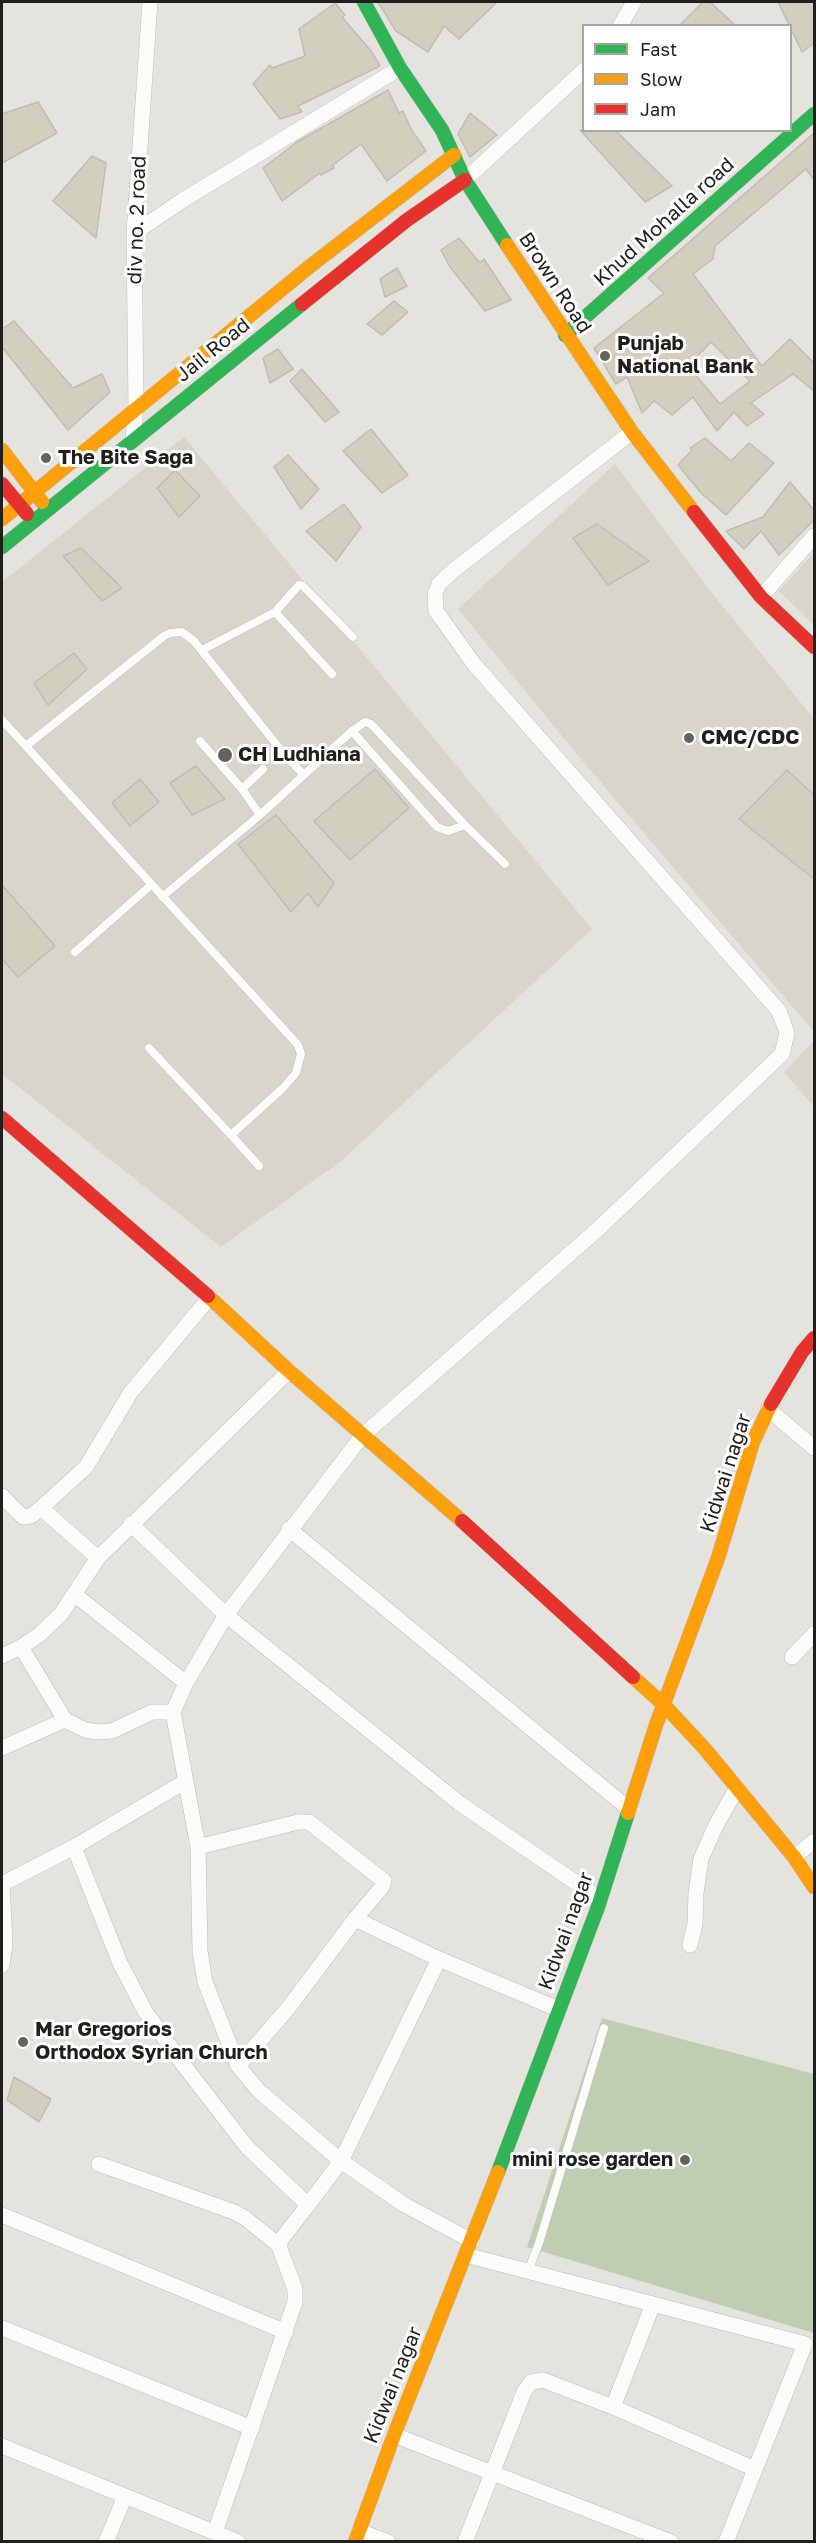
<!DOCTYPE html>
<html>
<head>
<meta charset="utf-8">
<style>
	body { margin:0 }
	#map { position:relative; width:816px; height:2543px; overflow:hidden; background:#e4e3dd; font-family:"Golos Text",sans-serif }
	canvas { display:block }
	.frame { position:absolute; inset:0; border:3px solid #1f1f1b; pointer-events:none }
	.legend { position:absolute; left:582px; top:24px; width:210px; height:108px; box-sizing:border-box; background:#fff; border:2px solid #a5a5a4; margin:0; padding:8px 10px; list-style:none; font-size:18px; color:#1f1f1b }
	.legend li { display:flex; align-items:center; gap:12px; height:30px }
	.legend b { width:30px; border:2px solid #a5a5a4 }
</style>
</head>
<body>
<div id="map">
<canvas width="816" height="2543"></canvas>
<div class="frame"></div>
<ul class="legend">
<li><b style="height:8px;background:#30b455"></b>Fast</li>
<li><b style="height:8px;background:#ff9f0a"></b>Slow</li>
<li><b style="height:8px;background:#e5322d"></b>Jam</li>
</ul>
</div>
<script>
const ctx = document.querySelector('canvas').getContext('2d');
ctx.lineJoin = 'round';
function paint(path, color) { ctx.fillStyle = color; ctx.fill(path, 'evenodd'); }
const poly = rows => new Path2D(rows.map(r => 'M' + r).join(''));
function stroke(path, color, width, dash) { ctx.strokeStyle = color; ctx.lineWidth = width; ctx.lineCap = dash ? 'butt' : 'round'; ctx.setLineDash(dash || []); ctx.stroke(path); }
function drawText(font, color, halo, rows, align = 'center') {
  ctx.font = font + ' "Golos Text",sans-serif'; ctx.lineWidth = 6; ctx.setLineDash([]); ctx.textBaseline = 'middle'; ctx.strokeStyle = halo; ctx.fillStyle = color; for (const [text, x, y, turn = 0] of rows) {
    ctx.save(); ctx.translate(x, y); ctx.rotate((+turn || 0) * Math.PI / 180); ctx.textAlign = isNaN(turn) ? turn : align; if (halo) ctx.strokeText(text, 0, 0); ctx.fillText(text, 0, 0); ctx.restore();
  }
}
const built = poly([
	[184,437,592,929,340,1162,221,1247,2,1074,2,582],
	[615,464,708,588,814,719,814,1032,580,758,458,609],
	[814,552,814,625,779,591],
	[814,1041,814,1107,784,1072]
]);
const green = poly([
	[602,2018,814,2074,814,2333,527,2247]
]);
const building = poly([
	[378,2,497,2,459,39,444,26,428,52,396,31,378,2],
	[703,2,710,2,736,26,679,26,703,2],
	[778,2,814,2,814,43,802,52,778,2],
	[335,3,345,15,342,17,371,51,380,66,298,106,302,112,280,119,253,84,270,65,272,68,305,56,299,29,335,3],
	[388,90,399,113,403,111,411,129,426,151,387,181,361,144,333,165,334,168,321,175,320,173,282,201,263,168,297,142,388,90],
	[38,102,57,133,2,163,2,114,38,102],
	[470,113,497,135,470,157,458,134,470,113],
	[580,130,615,130,672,186,645,202,580,130],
	[814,133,814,180,806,169,715,246,713,259,693,274,762,366,790,339,814,363,814,391,793,374,751,403,764,414,747,426,734,412,717,431,693,397,672,415,654,401,642,413,627,377,616,384,594,348,664,293,648,278,814,133],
	[711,342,750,381,720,404,688,366,711,342],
	[92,156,106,163,96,238,53,201,92,156],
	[459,238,480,263,484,259,511,300,485,311,450,267,441,250,459,238],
	[397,268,407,286,385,297,380,279,397,268],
	[394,301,408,312,382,335,367,324,394,301],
	[14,321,73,388,102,374,110,392,68,430,2,347,2,329,14,321],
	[278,349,293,369,270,383,263,358,278,349],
	[302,369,339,412,325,422,290,381,302,369],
	[371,429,408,475,382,493,343,451,371,429],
	[705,438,731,461,749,443,774,463,726,515,701,493,678,465,692,450,690,448,705,438],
	[288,455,319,489,301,509,274,467,288,455],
	[175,470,200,496,179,517,157,488,175,470],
	[790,482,814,510,814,520,779,555,761,531,744,549,726,531,763,517,790,482],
	[344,504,361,527,336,561,306,531,344,504],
	[597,524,649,561,608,585,573,538,597,524],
	[81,548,122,588,102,601,63,556,81,548],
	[74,653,87,669,48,705,34,683,74,653],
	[196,766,225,799,192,815,170,783,196,766],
	[375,769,409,808,350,860,314,821,375,769],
	[787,770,814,795,814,879,739,819,787,770],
	[140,779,159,802,130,826,112,803,140,779],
	[276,815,334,883,318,907,308,893,291,912,238,844,276,815],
	[2,885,55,946,18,977,2,959,2,885],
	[14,2077,51,2099,39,2122,7,2100,14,2077]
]);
const lane = poly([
	[275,612,332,674],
	[202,650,275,612,299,585,303,586,353,637],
	[2,720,298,1045,301,1054,296,1073,283,1088,231,1135,149,1048],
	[352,731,365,722,371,724,465,825],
	[200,741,242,789,263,769],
	[26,746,164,636,170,633,182,632,194,641,284,754,304,775],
	[242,789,260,815],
	[162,897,260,815,352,731,437,827,448,831,465,825,505,864],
	[75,952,151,885],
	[231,1135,259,1166],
	[528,2271,539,2243,604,2028]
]);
const street = poly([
	[620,26,634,2],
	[465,180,584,70],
	[134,233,183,200,400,68],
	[133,439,136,407,134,233,150,2],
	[761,597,814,536],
	[768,1409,814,1448],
	[2,1496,23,1517,31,1516,41,1508,98,1558],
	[41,1508,86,1467,131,1392,210,1297],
	[131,1524,226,1615,459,1803,600,1899],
	[289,1529,629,1809],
	[74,1594,186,1683],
	[21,1647,65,1720],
	[2,1656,21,1647,39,1635,61,1614,98,1558,289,1371],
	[792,1657,814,1634],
	[2,1748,65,1720,85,1730,98,1732,112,1731,152,1712,173,1712],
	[74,1847,120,1963,145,2011,182,2063,247,2147,308,2205,280,2241,280,2249,295,2289,295,2302,215,2532],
	[198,1847,298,1822,309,1822,384,1881,382,1887,355,1919],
	[794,1857,814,1841],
	[2,1884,74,1847,186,1781],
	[690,1945,695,1924,696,1893,701,1859,715,1827,737,1788],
	[2,1965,5,1944,2,1884],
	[238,2066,289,2007,355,1919,439,1959,558,2009],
	[99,2164,234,2212,245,2218,280,2246],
	[308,2205,341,2161,439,1959],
	[2,2215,286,2332],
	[472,2241,403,2204,341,2161,259,2091,238,2066,205,1982,200,1951,198,1847,173,1712,186,1683,226,1615,362,1436,598,1229,782,1054,787,1033,779,1011,474,664,436,611,435,594,439,584,454,570,632,432],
	[466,2255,805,2344,726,2542],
	[2,2328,252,2428],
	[613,2407,653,2304],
	[394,2435,671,2542],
	[2,2446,238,2542],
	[359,2531,388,2542],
	[106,2542,125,2496],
	[465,2542,524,2392,531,2382,543,2380,613,2407,755,2469]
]);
const fast = poly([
	[364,2,400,68,442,130,465,180,507,245],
	[565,335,814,114],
	[2,547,302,304],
	[498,2172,598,1907,628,1813]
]);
const slow = poly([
	[507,245,632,432,694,512],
	[2,450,42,502],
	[2,519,309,267,454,155],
	[208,1296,289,1371,462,1521],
	[633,1677,664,1705,705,1749,794,1857,814,1887],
	[628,1813,656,1725,718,1558,753,1442,771,1404],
	[355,2542,394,2435,498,2172]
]);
const jam = poly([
	[302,304,407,220,465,180],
	[2,484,27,514],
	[694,512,761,597,814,647],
	[2,1118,208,1296],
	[771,1404,802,1352,814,1338],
	[462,1521,633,1677]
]);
const markers = [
	[605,356,6,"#64645f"],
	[46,458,6,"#64645f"],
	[689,738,6,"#64645f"],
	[225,755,8,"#64645f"],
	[23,2042,6,"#64645f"],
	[685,2160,6,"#64645f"]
];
const streetNames = [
	["div no. 2 road",137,220,-88],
	["Khud Mohalla road",664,222,-42],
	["Brown Road",555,283,57],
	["Jail Road",213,350,-39],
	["Kidwai nagar",726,1473,-72],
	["Kidwai nagar",566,1931,-70],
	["Kidwai nagar",393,2385,-68]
];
const poiNames = [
	["Punjab",617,344],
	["National Bank",617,367],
	["The Bite Saga",58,458],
	["CMC/CDC",701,738],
	["CH Ludhiana",238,755],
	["Mar Gregorios",35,2030],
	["Orthodox Syrian Church",35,2053],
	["mini rose garden",673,2160,"right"]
];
paint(built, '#d8d6ca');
paint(green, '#bfceb0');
paint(building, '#d2cfbf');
stroke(building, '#bebdb9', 1.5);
stroke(lane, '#bebeb9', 9);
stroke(street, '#bebeb9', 16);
stroke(fast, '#bebeb9', 15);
stroke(slow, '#bebeb9', 15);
stroke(jam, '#bebeb9', 15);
stroke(lane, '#fbfbfa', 8);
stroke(street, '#fbfbfa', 15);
stroke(fast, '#30b455', 14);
stroke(slow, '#ff9f0a', 14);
stroke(jam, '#e5322d', 14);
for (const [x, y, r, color] of markers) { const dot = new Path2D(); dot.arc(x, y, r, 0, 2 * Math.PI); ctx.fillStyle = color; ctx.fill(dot); stroke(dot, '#fff', 2); }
drawText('20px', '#1f1f1b', '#fff', streetNames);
drawText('bold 20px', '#1f1f1b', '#fff', poiNames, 'left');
</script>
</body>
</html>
